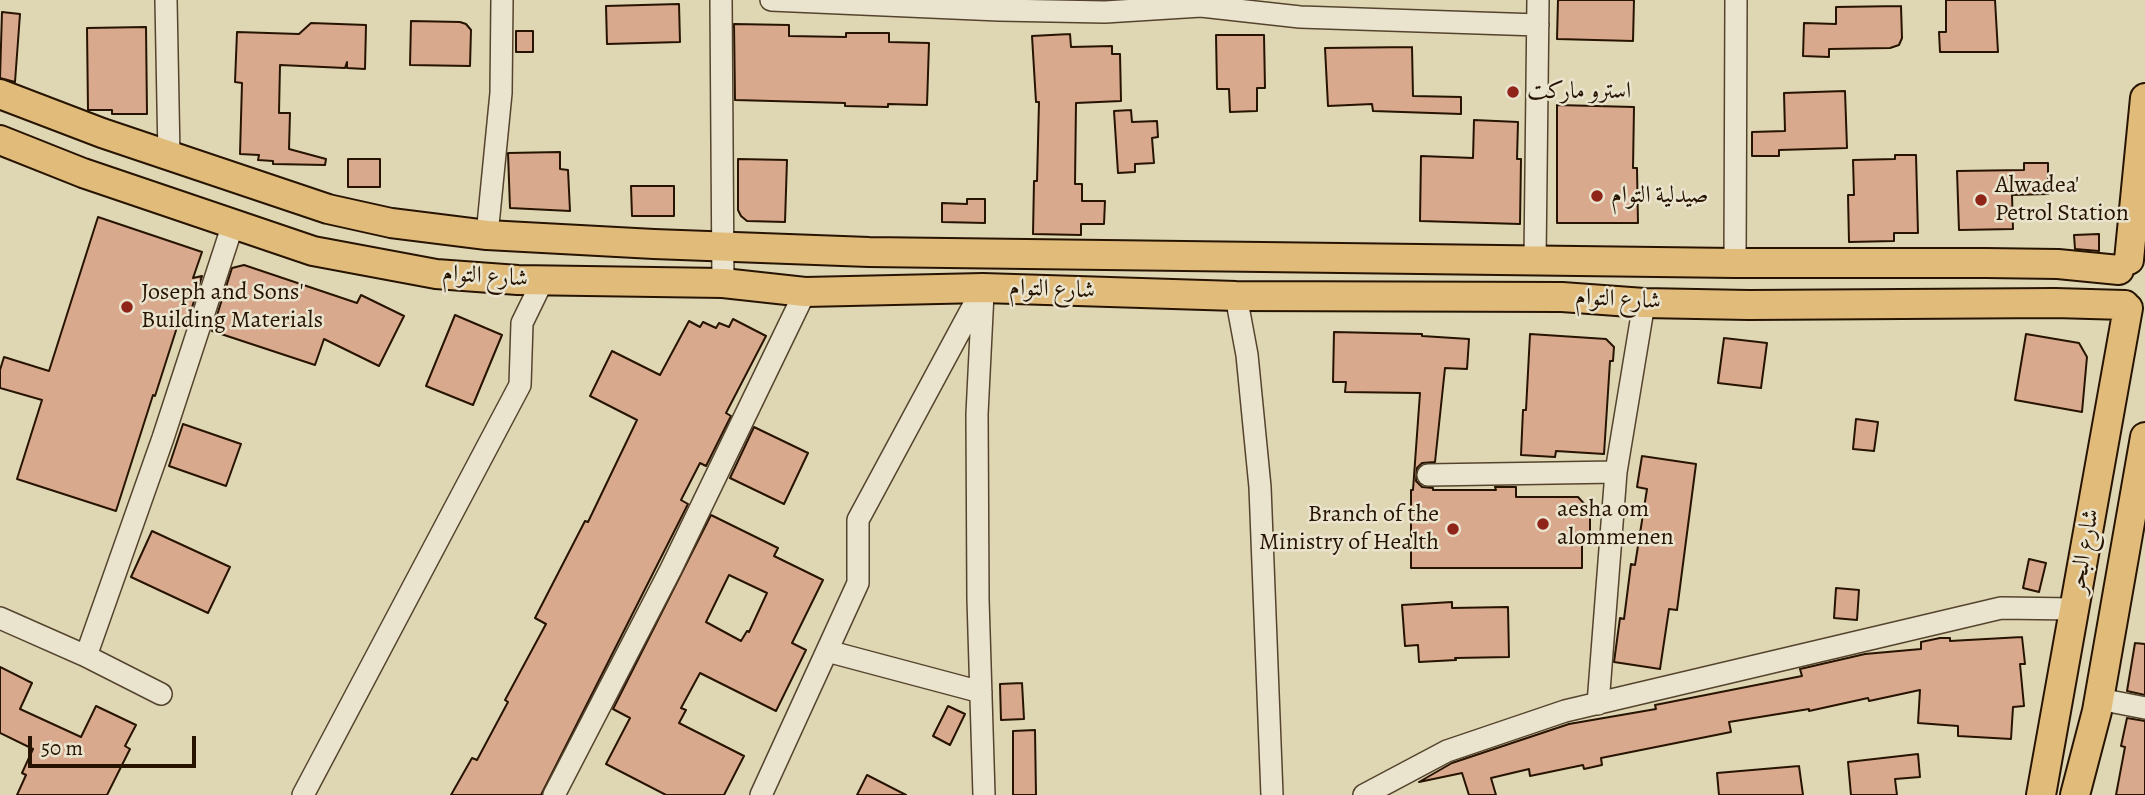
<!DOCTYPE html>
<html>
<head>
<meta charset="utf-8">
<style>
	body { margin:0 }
	#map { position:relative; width:2145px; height:795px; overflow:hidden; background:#dfd6b4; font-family:Alegreya,serif }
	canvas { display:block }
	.scale { position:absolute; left:28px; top:736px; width:168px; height:32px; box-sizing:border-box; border:4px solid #271400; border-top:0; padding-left:9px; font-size:21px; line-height:24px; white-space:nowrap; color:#271400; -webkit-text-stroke:5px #eae4ce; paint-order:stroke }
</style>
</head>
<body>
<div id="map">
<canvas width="2145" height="795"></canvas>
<div class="scale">50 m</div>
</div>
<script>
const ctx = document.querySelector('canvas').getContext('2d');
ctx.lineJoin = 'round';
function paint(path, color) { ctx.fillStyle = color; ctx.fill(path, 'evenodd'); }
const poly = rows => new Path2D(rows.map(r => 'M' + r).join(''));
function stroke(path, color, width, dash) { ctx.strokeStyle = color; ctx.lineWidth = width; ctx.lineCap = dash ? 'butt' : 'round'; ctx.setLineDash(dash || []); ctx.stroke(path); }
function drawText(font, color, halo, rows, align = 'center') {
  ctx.font = font + ' Alegreya,Amiri,serif'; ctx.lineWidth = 5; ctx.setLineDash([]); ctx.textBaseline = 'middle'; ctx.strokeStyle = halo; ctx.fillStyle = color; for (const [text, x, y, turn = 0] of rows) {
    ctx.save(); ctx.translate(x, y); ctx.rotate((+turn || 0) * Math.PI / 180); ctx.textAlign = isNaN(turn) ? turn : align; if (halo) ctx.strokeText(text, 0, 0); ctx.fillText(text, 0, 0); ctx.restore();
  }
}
const building = poly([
	[1558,0,1634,0,1633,41,1557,39,1558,0],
	[1946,0,1995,0,1998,52,1940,52,1939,32,1946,32,1946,0],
	[679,4,680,42,607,44,606,6,679,4],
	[1901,6,1902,38,1899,45,1890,48,1829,49,1829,57,1803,56,1804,23,1836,24,1836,7,1901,6],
	[2,12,20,14,15,82,0,78,2,12],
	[411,21,460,22,466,24,471,30,470,66,410,65,411,21],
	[311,23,366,25,365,69,347,68,347,62,345,68,280,65,279,113,290,113,289,149,326,159,325,165,273,164,273,161,258,160,259,155,240,154,242,83,235,82,237,32,299,34,311,23],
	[734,24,789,25,789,36,846,37,846,33,889,33,889,42,929,43,927,105,888,104,888,107,845,106,845,103,735,100,734,24],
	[146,27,147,114,112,114,112,110,88,110,87,28,146,27],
	[516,31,533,31,533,52,516,52,516,31],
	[1070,34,1071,47,1112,46,1112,54,1120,54,1121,101,1076,103,1075,184,1082,184,1082,201,1105,201,1104,224,1081,224,1081,235,1033,234,1034,181,1037,181,1039,102,1036,102,1032,36,1070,34],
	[1216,35,1264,35,1265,88,1257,88,1257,111,1230,112,1229,89,1217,89,1216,35],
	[1412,47,1413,96,1461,97,1461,114,1373,111,1372,104,1328,106,1325,48,1412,47],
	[1845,91,1847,148,1779,150,1779,156,1752,156,1752,132,1785,131,1784,93,1845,91],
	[1557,105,1634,107,1633,168,1637,168,1638,223,1557,223,1557,105],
	[1131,110,1132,122,1157,121,1158,137,1152,138,1154,163,1135,164,1135,172,1118,173,1114,111,1131,110],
	[1474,120,1518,122,1517,159,1521,159,1520,224,1420,221,1421,156,1473,158,1474,120],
	[560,152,560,169,568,170,570,211,510,208,508,153,560,152],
	[1895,155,1916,155,1918,233,1894,233,1894,241,1849,242,1848,195,1854,195,1853,160,1895,159,1895,155],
	[348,159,380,159,380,187,348,187,348,159],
	[738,159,787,160,785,222,747,221,741,216,738,210,738,159],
	[2024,163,2048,163,2048,194,2012,195,2013,229,1959,230,1957,171,2024,170,2024,163],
	[631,186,674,186,674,216,632,216,631,186],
	[967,199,985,199,985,223,942,222,942,203,967,204,967,199],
	[98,217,202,252,193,278,202,276,187,323,179,321,155,396,153,395,116,511,17,479,42,400,0,388,0,370,4,357,49,371,98,217],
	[2099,234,2099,251,2075,249,2074,235,2099,234],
	[244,265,357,303,361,295,404,316,379,366,324,339,315,365,212,331,232,268,244,265],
	[455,315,502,335,473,405,426,386,455,315],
	[733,319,766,336,726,413,731,416,706,466,700,463,681,500,688,504,541,795,451,795,472,758,477,760,508,702,505,700,546,624,535,618,585,521,588,522,637,420,590,396,612,351,660,375,689,321,700,327,703,322,716,328,719,323,729,327,733,319],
	[1334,332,1422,334,1422,336,1469,339,1467,369,1445,368,1435,462,1422,463,1417,468,1416,481,1422,487,1433,488,1433,490,1496,490,1495,487,1516,487,1516,497,1578,497,1590,510,1590,539,1582,539,1582,568,1411,568,1411,490,1413,490,1420,393,1345,392,1346,382,1333,382,1334,332],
	[1530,334,1606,339,1614,347,1613,361,1610,361,1604,454,1556,451,1555,457,1521,455,1523,410,1526,410,1530,334],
	[2026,334,2079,343,2087,357,2082,412,2015,400,2026,334],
	[1724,338,1767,343,1761,388,1718,383,1724,338],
	[1856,419,1878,422,1874,451,1853,449,1856,419],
	[183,424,241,444,226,486,169,466,183,424],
	[754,427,808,453,784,504,730,478,754,427],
	[1642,456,1696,464,1677,610,1669,609,1660,669,1614,662,1620,618,1624,619,1631,564,1635,565,1647,489,1637,487,1642,456],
	[711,515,778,548,774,556,823,580,792,643,806,650,776,711,700,673,681,708,686,710,679,723,744,756,724,795,666,795,606,764,630,718,613,709,711,515],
	[729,575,767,593,749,632,747,631,741,641,706,622,729,575],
	[152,531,230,567,208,613,131,577,152,531],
	[2029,559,2046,563,2039,592,2023,588,2029,559],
	[1836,588,1859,590,1857,620,1834,618,1836,588],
	[1452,602,1452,608,1508,607,1509,657,1455,658,1456,660,1419,662,1418,645,1405,646,1402,605,1452,602],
	[2022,637,2025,664,2020,664,2024,706,2013,707,2011,739,1958,736,1958,726,1918,723,1920,690,1869,701,1868,698,1809,711,1809,709,1729,722,1731,732,1601,758,1602,765,1584,769,1583,765,1530,776,1529,769,1491,778,1496,795,1469,795,1462,773,1419,782,1452,763,1569,724,1656,709,1655,705,1802,676,1800,669,1865,654,1921,649,1921,642,1940,638,1950,638,1950,641,2022,637],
	[2135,643,2145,644,2145,695,2127,691,2135,643],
	[0,667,32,683,20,709,81,737,96,706,136,725,125,746,130,749,107,795,17,795,26,775,22,773,33,749,0,733,0,667],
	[1022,683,1024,719,1001,720,1000,684,1022,683],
	[948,706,965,714,950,745,933,736,948,706],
	[2127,718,2145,721,2145,795,2116,795,2125,747,2121,746,2127,718],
	[1035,730,1036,795,1013,795,1013,731,1035,730],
	[1918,754,1920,777,1895,779,1897,795,1851,795,1848,762,1918,754],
	[1799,766,1803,795,1719,795,1717,773,1799,766],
	[867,775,906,795,857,795,867,775]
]);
const minor = poly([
	[166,0,169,156],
	[721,0,723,283],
	[771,0,999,10,1105,12,1201,6,1300,17,1538,25],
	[487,235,501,93,502,0],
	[1535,260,1538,0],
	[1735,263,1736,0],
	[983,293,977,414,978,599,984,795],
	[1236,296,1247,355,1260,487,1272,795],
	[1428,475,1616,472],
	[0,618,86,656,161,694],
	[827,651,981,692],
	[86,656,163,438,233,224],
	[2099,699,2145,708],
	[1598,704,1616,472,1644,303],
	[303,795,520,385,522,323,543,280],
	[554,795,671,569,805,292],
	[761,795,858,583,858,520,983,288],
	[1364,795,1447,751,1565,711,2001,608,2075,609]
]);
const major = poly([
	[0,94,102,133,328,209,391,223,487,235,654,244,869,252,1735,263,1986,263,2058,264,2119,270],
	[0,140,83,173,313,251,436,274,518,280,723,283,805,292,983,288,1236,296,1562,297,1644,303,1749,305,2055,303,2125,305],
	[2129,260,2145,98],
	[2041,795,2128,308],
	[2075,795,2097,711,2145,437]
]);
const markers = [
	[1513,92,7,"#8f2418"],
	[1597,196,7,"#8f2418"],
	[1981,200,7,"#8f2418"],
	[127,307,7,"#8f2418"],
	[1543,524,7,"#8f2418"],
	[1453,529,7,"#8f2418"]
];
const poiNames = [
	["استرو ماركت",1527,92],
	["Alwadea'",1995,186],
	["Petrol Station",1995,214],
	["صيدلية التوام",1611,196],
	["Joseph and Sons'",141,293],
	["Building Materials",141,321],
	["aesha om",1557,510],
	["alommenen",1557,538],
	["Branch of the",1439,515,"right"],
	["Ministry of Health",1439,543,"right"]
];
const streetNames = [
	["شارع التوام",485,277,4],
	["شارع التوام",1052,290,2],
	["شارع التوام",1618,300,3],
	["شارع البحر",2085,551,-80]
];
paint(building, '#d9a98d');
stroke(building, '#271400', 2);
stroke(minor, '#55442d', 24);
stroke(major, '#271400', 32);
stroke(minor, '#eae4ce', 21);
stroke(major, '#e0bb7a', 28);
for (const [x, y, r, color] of markers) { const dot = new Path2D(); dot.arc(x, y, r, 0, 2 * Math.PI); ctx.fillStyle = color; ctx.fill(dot); stroke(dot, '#eae4ce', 2.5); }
drawText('24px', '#271400', '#eae4ce', poiNames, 'left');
drawText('24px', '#271400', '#eae4ce', streetNames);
</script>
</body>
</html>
